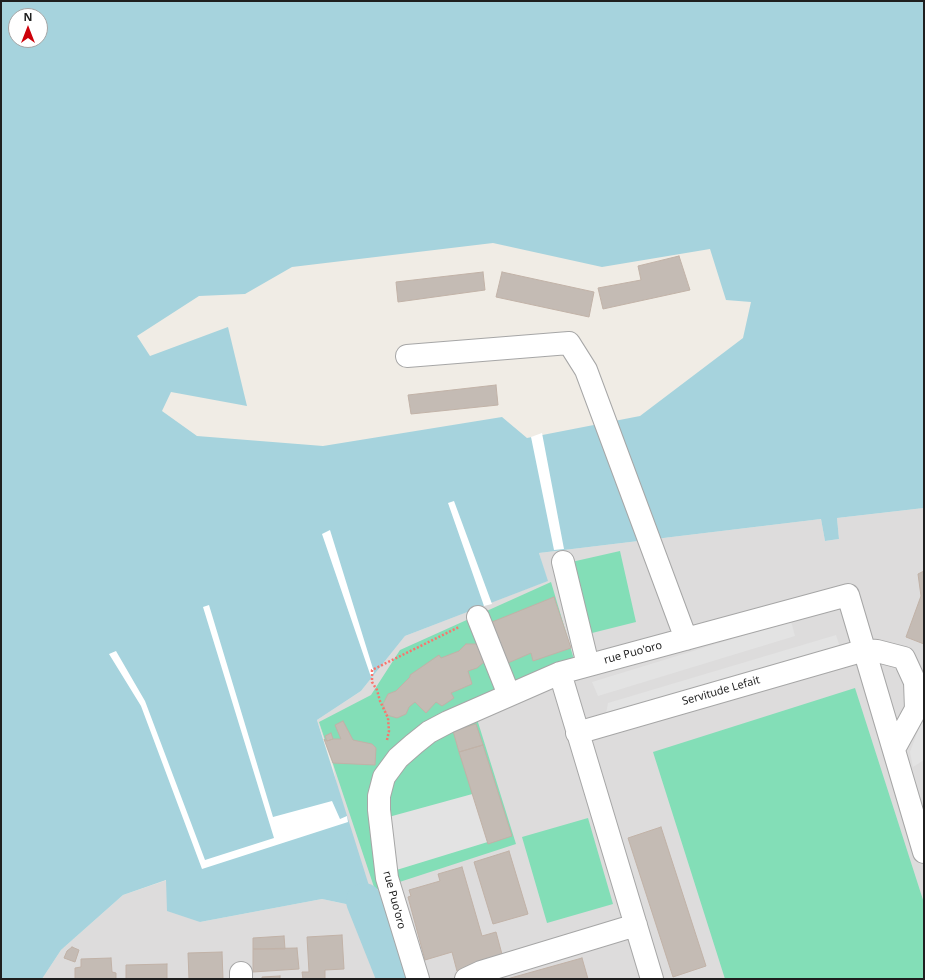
<!DOCTYPE html>
<html>
<head>
<meta charset="utf-8">
<style>
	body { margin:0 }
	#map { position:relative; width:925px; height:980px; overflow:hidden; background:#f0ece5; font-family:"Noto Sans",sans-serif }
	canvas { display:block }
	.frame { position:absolute; inset:0; border:2px solid #1f1f1f; pointer-events:none }
	.north { position:absolute; left:8px; top:8px; width:40px; height:40px; box-sizing:border-box; background:#fff; border:1px solid #a5a5a5; border-radius:50%; rotate:0deg; font-size:11px; font-weight:700; line-height:16px; text-align:center; color:#1f1f1f }
	.north::after { content:''; display:block; margin:auto; width:14px; height:18px; background:#cd010a; clip-path:polygon(50% 0,100% 100%,50% 72%,0 100%) }
</style>
</head>
<body>
<div id="map">
<canvas width="925" height="980"></canvas>
<div class="frame"></div>
<div class="north">N</div>
</div>
<script>
const ctx = document.querySelector('canvas').getContext('2d');
ctx.lineJoin = 'round';
function paint(path, color) { ctx.fillStyle = color; ctx.fill(path, 'evenodd'); }
const poly = rows => new Path2D(rows.map(r => 'M' + r).join(''));
function stroke(path, color, width, dash) { ctx.strokeStyle = color; ctx.lineWidth = width; ctx.lineCap = dash ? 'butt' : 'round'; ctx.setLineDash(dash || []); ctx.stroke(path); }
function drawText(font, color, halo, rows, align = 'center') {
  ctx.font = font + ' "Noto Sans",sans-serif'; ctx.lineWidth = 3.5; ctx.setLineDash([]); ctx.textBaseline = 'middle'; ctx.strokeStyle = halo; ctx.fillStyle = color; for (const [text, x, y, turn = 0] of rows) {
    ctx.save(); ctx.translate(x, y); ctx.rotate((+turn || 0) * Math.PI / 180); ctx.textAlign = isNaN(turn) ? turn : align; if (halo) ctx.strokeText(text, 0, 0); ctx.fillText(text, 0, 0); ctx.restore();
  }
}
const residential = poly([
	[924,508,924,979,42,979,61,950,123,895,167,880,200,922,322,899,360,907,333,766,317,720,361,691,405,636,547,581,539,553,821,519,825,541,839,539,837,518]
]);
const pitch = poly([
	[620,551,636,622,584,635,567,563],
	[551,582,578,673,477,719,516,844,375,890,319,722,371,695,400,650],
	[855,688,924,903,924,979,725,979,653,752],
	[588,818,613,904,547,923,522,837]
]);
const parking = poly([
	[791,621,795,636,598,696,592,682],
	[836,635,840,647,606,714,608,703],
	[924,715,924,760,913,767,910,752],
	[476,793,491,841,390,872,385,818]
]);
const water = poly([
	[1,1,924,1,924,508,837,518,839,539,825,541,821,519,539,553,548,581,405,636,361,691,317,720,371,892,360,907,322,899,200,922,167,911,166,880,123,895,61,950,42,979,1,979],
	[16,16,40,16,40,40,16,40],
	[493,243,602,267,710,249,726,300,751,302,743,338,640,416,527,438,502,417,323,446,197,436,162,411,171,392,247,406,228,327,150,356,137,336,199,296,245,294,292,267]
]);
const pier = poly([
	[542,433,564,549,554,550,531,437],
	[454,501,492,604,484,606,448,503],
	[330,530,374,672,371,677,322,534],
	[209,605,273,817,332,801,340,819,347,816,348,822,202,869,141,706,109,654,116,651,145,701,205,860,274,838,203,607]
]);
const river = poly([
	[364,901,395,979]
]);
const building = poly([
	[679,256,690,290,603,309,598,288,641,280,638,266,679,256],
	[483,272,485,290,398,302,396,282,483,272],
	[502,272,594,292,589,317,496,297,502,272],
	[496,385,498,405,411,414,408,395,496,385],
	[924,571,924,644,906,637,921,596,918,574,924,571],
	[554,597,571,648,533,661,531,653,508,663,492,622,554,597],
	[466,644,476,644,484,652,484,662,477,668,468,671,472,684,451,693,454,698,442,706,436,702,426,713,415,702,409,707,406,714,397,718,387,715,383,704,388,694,396,691,410,677,410,675,439,655,441,658,459,651,466,644],
	[343,721,353,740,372,744,376,748,375,765,333,763,324,739,327,741,333,739,341,739,335,725,343,721],
	[476,724,483,745,459,752,453,731,476,724],
	[331,733,333,739,327,741,325,736,331,733],
	[483,745,512,836,488,844,459,752,483,745],
	[661,827,706,966,673,977,628,838,661,827],
	[509,851,528,914,493,924,474,862,509,851],
	[462,867,482,936,496,932,503,958,457,971,452,952,425,960,408,897,411,896,409,890,440,881,438,874,462,867],
	[342,935,344,969,325,970,325,979,303,979,302,972,309,972,307,937,342,935],
	[284,936,285,949,253,949,253,938,284,936],
	[72,947,79,950,75,962,64,958,67,951,72,947],
	[297,948,299,969,253,972,253,949,297,948],
	[222,952,223,979,189,979,188,953,222,952],
	[111,958,112,972,116,973,116,979,75,979,75,968,81,967,81,959,111,958],
	[582,958,588,979,507,979,582,958],
	[167,964,167,979,126,979,126,965,167,964],
	[280,976,280,979,262,979,262,977,280,976]
]);
const path = poly([
	[387,740,389,731,388,718,380,701,377,690,372,682,372,670,459,627]
]);
const minor = poly([
	[407,356,569,343,586,370,686,639],
	[563,562,588,665],
	[478,617,509,695],
	[560,673,652,979],
	[577,733,865,650,877,651,904,658,915,682,916,709,894,749],
	[241,973,241,979],
	[418,979,387,878,379,810,379,796,384,777,398,758,414,744,429,732,448,722,560,673,848,595,924,852],
	[466,979,481,972,636,925]
]);
const streetNames = [
	["rue Puo'oro",633,653,-15],
	["Servitude Lefait",721,691,-16],
	["rue Puo'oro",394,900,75]
];
paint(residential, '#dddcdc');
paint(pitch, '#83deb7');
paint(parking, '#e3e3e3');
paint(water, '#a6d3dd');
paint(pier, '#fff');
stroke(river, '#a6d3dd', 36);
paint(building, '#c4bbb4');
stroke(building, '#c1b2a7', 1);
stroke(minor, '#a6a6a6', 24);
stroke(path, '#f9756d', 2.5, [2, 2]);
stroke(minor, '#fff', 22);
drawText('11px', '#1f1f1f', '#fff', streetNames);
</script>
</body>
</html>
